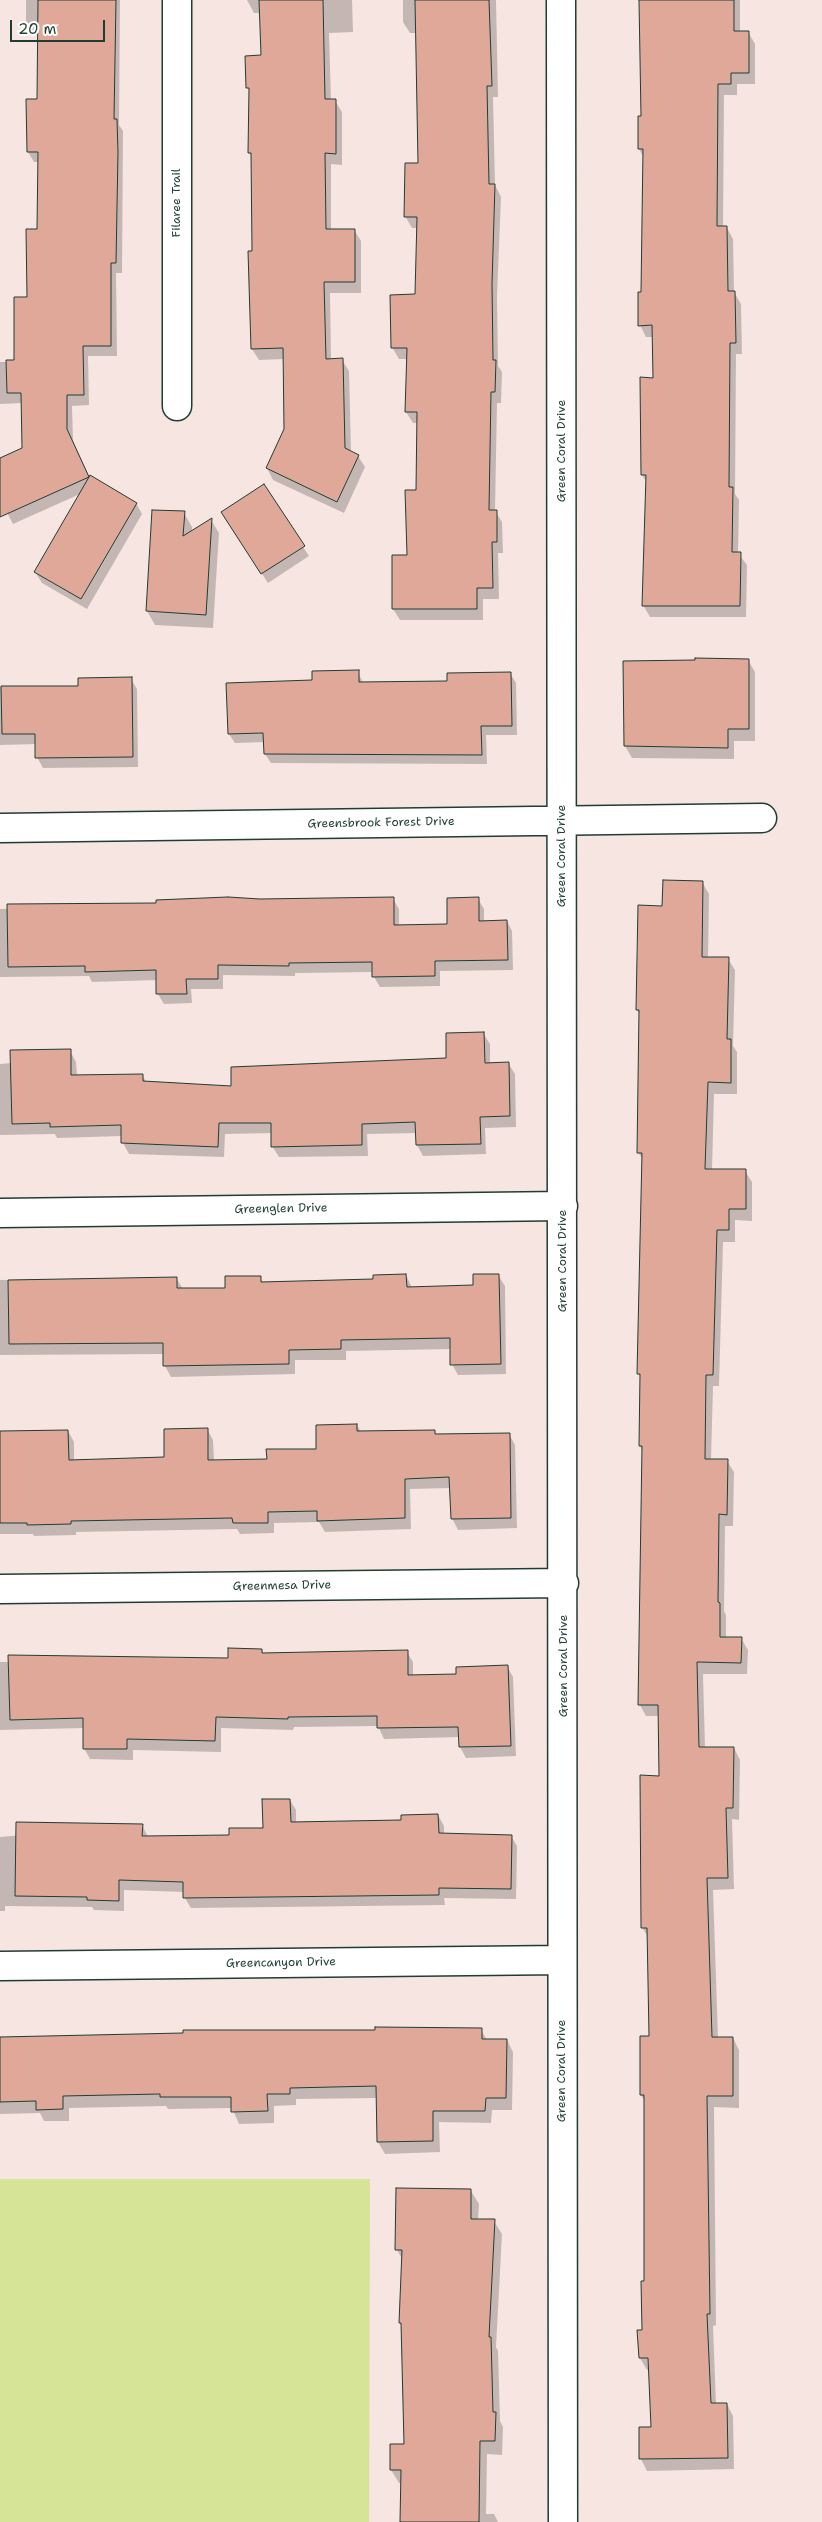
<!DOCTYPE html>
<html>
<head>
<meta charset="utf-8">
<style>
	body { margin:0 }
	#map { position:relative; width:822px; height:2522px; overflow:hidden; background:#f6e5e0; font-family:"Shantell Sans",sans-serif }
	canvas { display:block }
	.scale { position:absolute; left:10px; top:20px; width:95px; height:22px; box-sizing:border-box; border:2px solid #1f3d34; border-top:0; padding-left:6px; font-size:15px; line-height:18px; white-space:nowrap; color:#1f3d34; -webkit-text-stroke:4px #fff; paint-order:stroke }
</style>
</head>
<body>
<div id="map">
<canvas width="822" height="2522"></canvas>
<div class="scale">20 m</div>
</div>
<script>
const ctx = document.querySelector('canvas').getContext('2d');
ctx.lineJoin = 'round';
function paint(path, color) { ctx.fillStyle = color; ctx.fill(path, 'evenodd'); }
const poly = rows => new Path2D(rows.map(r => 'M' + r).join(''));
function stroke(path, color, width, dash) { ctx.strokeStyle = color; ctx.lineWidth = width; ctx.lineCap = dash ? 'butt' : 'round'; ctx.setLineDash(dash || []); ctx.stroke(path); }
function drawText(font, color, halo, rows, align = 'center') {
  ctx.font = font + ' "Shantell Sans",sans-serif'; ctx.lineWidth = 4; ctx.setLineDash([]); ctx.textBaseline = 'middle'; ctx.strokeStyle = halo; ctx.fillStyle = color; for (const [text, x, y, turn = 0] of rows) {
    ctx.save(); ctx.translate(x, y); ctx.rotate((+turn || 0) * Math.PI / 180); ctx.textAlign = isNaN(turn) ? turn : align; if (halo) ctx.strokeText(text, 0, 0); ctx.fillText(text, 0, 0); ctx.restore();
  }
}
const green = poly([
	[0,2179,370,2179,369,2522,0,2522]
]);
const shadow = poly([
	[26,0,120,0,119,125,123,131,122,273,116,273,117,356,88,356,89,405,72,406,73,441,90,478,136,503,142,514,87,609,42,583,35,572,80,494,13,524,0,499,0,459,24,449,23,403,0,404,0,362,16,362,38,231,39,162,34,162,28,152,38,100,39,32,32,32,26,21],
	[247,0,352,0,353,32,329,33,331,101,335,101,342,112,342,165,331,164,331,230,354,230,361,241,361,293,330,293,331,360,342,360,349,371,351,452,358,456,365,467,344,513,273,480,267,468,285,429,284,359,259,360,252,349,252,157,249,152,250,92,248,87,262,56,260,13,254,13],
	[403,0,496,0,498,97,493,97,495,185,501,197,497,296,498,366,502,372,501,403,497,403,495,511,502,522,503,553,498,553,499,599,483,599,483,620,400,620,393,609,393,556,408,556,418,491,418,423,413,423,406,412,408,359,399,359,392,347,417,296,418,228,412,228,405,216,419,164,417,33,410,33,403,22],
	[640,0,740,0,740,32,748,32,755,44,755,84,737,84,737,95,724,95,723,228,727,228,733,239,734,292,741,304,742,354,736,354,735,494,739,500,738,553,747,565,746,617,650,617,643,605,647,483,642,475,654,379,653,337,646,337,640,325,643,293,644,158,639,149,642,117],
	[184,513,192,527,192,532,211,520,219,533,213,628,155,625,147,611],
	[228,522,303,547,309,556,268,583],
	[748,660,755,672,755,741,734,741,734,759,632,758,625,746],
	[358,672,363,683,449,682,510,673,516,683,517,735,486,735,487,764,271,763,265,754,265,742,235,743,229,734,313,681],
	[131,679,137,689,138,767,43,768,37,757,37,744,0,745,0,687,79,687],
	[702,882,709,894,708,958,728,959,735,970,733,1046,737,1052,737,1094,714,1094,712,1170,745,1171,752,1182,752,1221,735,1220,735,1242,723,1242,719,1386,713,1386,711,1460,727,1461,734,1472,733,1526,725,1526,724,1611,726,1615,726,1638,741,1638,748,1650,747,1674,703,1674,705,1748,734,1748,740,1760,739,1820,732,1819,734,1889,713,1890,718,2038,733,2038,739,2050,739,2108,714,2107,716,2325,713,2326,716,2404,727,2404,733,2416,734,2469,647,2471,641,2459,640,2428,652,2428,650,2370,647,2370,640,2358,646,2283,645,2102,641,2095,650,2038,649,1939,642,1927,660,1777,660,1716,646,1716,640,1705,643,1452,640,1446,641,1378,638,1373,643,1160,638,1152,641,1016,637,1010,663,907],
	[393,899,399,909,399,926,449,925,478,899,484,909,484,922,507,921,512,931,513,970,440,971,440,986,380,987,374,977,374,972,295,973,295,976,223,975,223,989,191,989,192,1003,164,1004,158,994,158,980,92,982,89,976,0,977,0,909],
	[483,1033,490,1044,490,1064,508,1063,515,1074,516,1127,485,1128,486,1154,423,1156,417,1145,417,1133,367,1134,368,1156,279,1157,272,1146,272,1133,225,1134,224,1157,129,1154,123,1143,122,1136,57,1138,55,1134,0,1135,0,1064,12,1063,70,1051,76,1062,77,1076,142,1075,147,1083,233,1087,448,1059],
	[406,1275,412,1288,475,1286,498,1275,505,1286,506,1374,458,1375,452,1364,451,1349,346,1351,346,1360,295,1360,295,1374,171,1377,165,1366,164,1354,0,1355,0,1280,176,1278,183,1289,226,1289,260,1277,263,1283,375,1280],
	[357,1425,361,1432,434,1431,436,1435,509,1434,515,1445,517,1528,458,1530,452,1518,451,1488,410,1489,411,1529,325,1532,319,1522,274,1523,274,1533,240,1534,237,1529,76,1532,76,1535,34,1536,33,1534,0,1534,0,1436,68,1431,74,1442,74,1461,166,1458,207,1429,213,1440,214,1461,268,1460,317,1451],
	[262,1650,264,1654,407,1652,413,1662,413,1676,457,1675,507,1666,513,1677,516,1756,466,1758,460,1747,460,1737,384,1739,378,1726,294,1727,293,1730,221,1728,221,1752,133,1750,133,1760,90,1759,84,1748,84,1728,0,1730,0,1662,229,1659],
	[290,1800,296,1810,296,1823,403,1821,438,1815,444,1826,444,1835,511,1836,517,1846,516,1899,444,1898,445,1905,191,1908,185,1898,185,1892,124,1890,124,1911,94,1910,92,1907,5,1906,5,1911,0,1911,0,1837,142,1825,148,1837,231,1836,264,1829],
	[481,2030,487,2040,507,2040,513,2052,512,2110,492,2110,491,2123,439,2122,440,2152,385,2154,378,2142,377,2098,296,2099,296,2105,274,2106,274,2123,239,2124,232,2108,168,2109,166,2106,69,2108,69,2121,44,2121,40,2113,0,2114,0,2038],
	[471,2191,479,2204,478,2220,494,2221,502,2234,496,2347,498,2351,500,2421,503,2427,502,2455,487,2454,486,2514,494,2514,498,2522,401,2522,402,2483,399,2483,391,2470,405,2446,402,2326,400,2323,403,2260,397,2250]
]);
const building = poly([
	[38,0,116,0,114,119,117,119,118,152,116,263,111,263,111,346,83,346,84,395,67,395,67,429,89,477,90,475,137,503,81,599,34,572,89,477,0,517,0,458,22,448,21,393,7,393,6,360,14,360,14,297,27,297,26,229,37,229,38,152,27,152,26,99,37,99,38,0],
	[259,0,323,0,325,99,336,99,336,154,325,153,326,229,355,229,355,282,324,282,326,359,343,358,345,448,359,455,337,502,266,468,284,429,283,348,251,349,248,251,252,251,251,153,248,153,249,88,246,88,245,56,261,55,259,0],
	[415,0,489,0,492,86,487,86,489,184,495,184,492,284,493,360,496,360,495,392,491,392,489,510,497,510,497,542,492,542,493,588,477,588,477,609,392,609,392,555,407,555,405,490,416,490,417,412,405,412,407,348,391,348,390,295,415,294,417,217,404,217,405,163,418,163,415,0],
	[639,0,734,0,734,31,749,31,749,73,731,73,731,84,718,84,717,226,727,226,728,291,735,291,736,343,730,343,729,487,733,487,732,552,741,552,740,606,642,606,646,475,641,475,640,377,653,378,652,325,638,326,638,292,641,292,643,149,638,149,638,116,641,116,639,0],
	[264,484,305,546,261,574,221,512,264,484],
	[152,510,185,511,183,536,212,518,206,615,146,611,152,510],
	[695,658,749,659,749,729,728,729,728,748,624,746,623,661,695,660,695,658],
	[359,670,359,682,447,681,447,673,511,672,512,726,481,726,482,755,264,754,263,733,228,734,226,683,312,680,312,671,359,670],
	[132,677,133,757,35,758,35,734,2,734,1,686,78,686,78,678,132,677],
	[663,880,703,881,702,957,729,957,727,1039,731,1039,731,1083,708,1082,705,1169,746,1169,746,1209,729,1209,729,1230,717,1230,713,1375,706,1375,705,1459,728,1459,727,1515,719,1514,718,1602,720,1603,720,1637,742,1637,741,1663,697,1662,699,1747,734,1747,733,1808,726,1808,728,1878,707,1878,712,2037,733,2037,733,2096,707,2096,710,2314,707,2314,711,2403,727,2403,728,2458,639,2459,639,2427,651,2427,648,2358,639,2358,637,2330,642,2330,641,2281,644,2281,644,2095,640,2095,640,2036,649,2036,647,1928,641,1928,640,1775,659,1776,658,1705,638,1705,642,1446,639,1446,640,1374,637,1374,642,1153,637,1153,639,1010,636,1010,638,905,662,906,663,880],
	[228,897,260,899,394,897,394,925,447,924,447,898,479,897,479,921,507,920,508,960,435,961,435,976,372,977,372,962,289,963,289,966,218,965,218,979,186,979,187,994,156,994,156,970,85,972,85,966,8,967,7,904,156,903,156,900,228,897],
	[484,1032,485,1063,509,1062,510,1116,480,1117,481,1144,416,1145,415,1122,362,1124,362,1145,271,1147,271,1123,219,1123,218,1147,121,1143,121,1125,50,1127,50,1123,12,1124,10,1050,71,1049,71,1075,143,1074,143,1081,231,1086,231,1067,446,1058,446,1033,484,1032],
	[406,1274,407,1287,473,1285,473,1274,499,1274,501,1364,450,1365,450,1338,341,1340,341,1349,289,1350,289,1364,163,1366,163,1343,9,1344,8,1280,177,1277,177,1288,225,1288,225,1276,261,1276,261,1282,373,1279,373,1275,406,1274],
	[357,1424,357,1431,435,1430,435,1434,510,1433,511,1518,451,1519,449,1477,405,1479,405,1518,317,1521,317,1511,268,1512,268,1523,233,1523,232,1518,71,1521,71,1524,27,1525,27,1523,0,1523,0,1431,68,1430,69,1460,164,1457,164,1429,208,1428,208,1460,267,1459,266,1449,316,1449,316,1425,357,1424],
	[228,1648,262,1649,262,1653,408,1650,408,1675,456,1674,456,1667,508,1665,511,1746,459,1747,458,1727,377,1728,377,1716,288,1717,288,1719,216,1717,215,1741,127,1739,127,1749,83,1749,83,1718,10,1720,8,1655,228,1658,228,1648],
	[262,1799,290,1799,291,1822,401,1820,401,1815,438,1814,439,1833,512,1835,511,1889,439,1888,439,1895,183,1898,183,1882,119,1880,119,1901,87,1900,87,1897,15,1896,16,1822,143,1824,142,1836,229,1835,229,1828,263,1828,262,1799],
	[375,2027,482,2028,482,2039,507,2039,506,2098,486,2098,485,2111,433,2111,433,2141,377,2142,376,2086,290,2088,290,2094,267,2094,268,2111,231,2112,231,2097,160,2097,160,2094,63,2096,63,2109,36,2110,36,2101,0,2102,0,2037,183,2033,183,2030,375,2030,375,2027],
	[396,2188,471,2189,471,2219,495,2219,489,2337,491,2337,493,2412,496,2412,495,2441,480,2441,479,2522,400,2522,401,2470,390,2470,390,2444,404,2444,401,2323,399,2323,402,2250,395,2250,396,2188]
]);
const minor = poly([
	[561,0,563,2522],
	[177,406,177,0],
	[0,828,762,818],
	[0,1213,563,1206],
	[0,1589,564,1583],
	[0,1966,562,1960]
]);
const streetNames = [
	["Filaree Trail",177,203,-90],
	["Green Coral Drive",562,451,-90],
	["Greensbrook Forest Drive",381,823,-1],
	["Green Coral Drive",562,856,-90],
	["Greenglen Drive",281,1209,-1],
	["Green Coral Drive",563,1261,-90],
	["Greenmesa Drive",282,1586,-1],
	["Green Coral Drive",564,1666,-90],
	["Greencanyon Drive",281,1963,-1],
	["Green Coral Drive",562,2071,-90]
];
paint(green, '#d5e497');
paint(shadow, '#0003');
paint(building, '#e0a899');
stroke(building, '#1f3d34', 1);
stroke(minor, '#1f3d34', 31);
stroke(minor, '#fff', 28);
drawText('12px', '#1f3d34', '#fff', streetNames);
</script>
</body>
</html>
